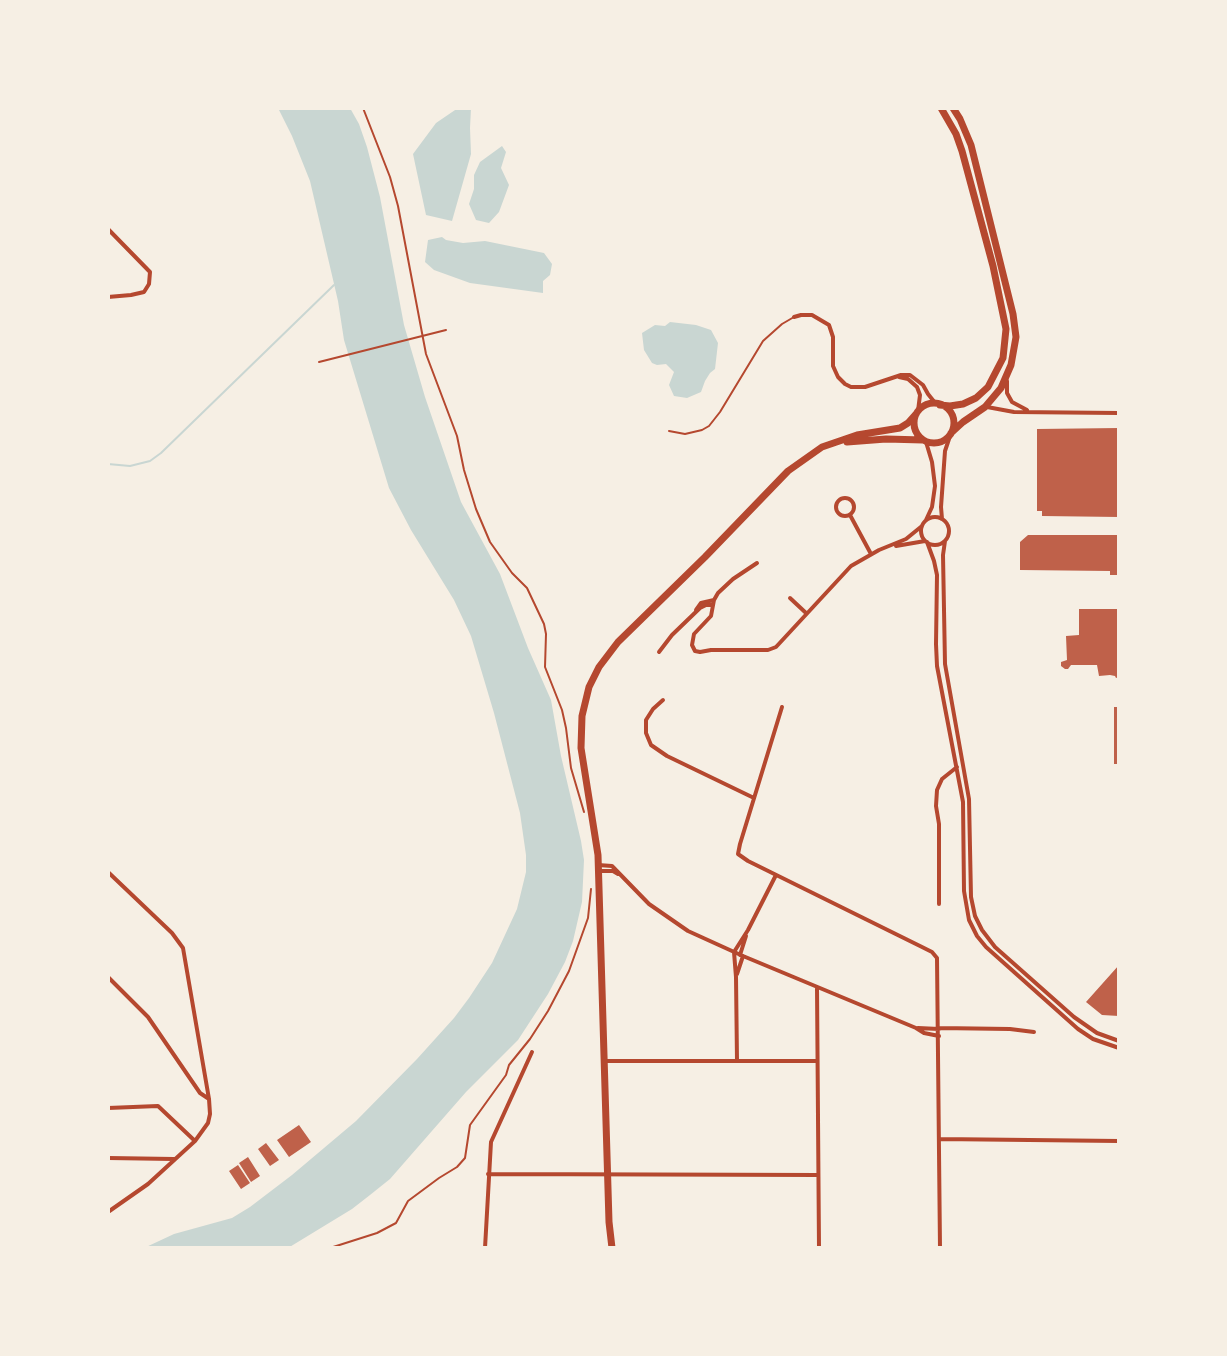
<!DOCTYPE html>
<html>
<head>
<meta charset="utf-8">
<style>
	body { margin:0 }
	#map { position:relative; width:1227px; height:1356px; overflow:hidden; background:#f6efe4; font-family:Signika,sans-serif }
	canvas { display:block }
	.frame { position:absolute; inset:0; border:110px solid #f6efe4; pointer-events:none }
</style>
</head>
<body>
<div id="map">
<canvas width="1227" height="1356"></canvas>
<div class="frame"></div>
</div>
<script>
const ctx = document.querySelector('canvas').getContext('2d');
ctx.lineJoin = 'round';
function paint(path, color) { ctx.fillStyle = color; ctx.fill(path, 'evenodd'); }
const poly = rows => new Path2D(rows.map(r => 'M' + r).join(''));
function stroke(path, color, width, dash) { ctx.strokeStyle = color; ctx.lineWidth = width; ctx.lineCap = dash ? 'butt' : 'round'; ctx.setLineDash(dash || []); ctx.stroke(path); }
const water = poly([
	[278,108,350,108,359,124,367,147,380,197,404,325,425,397,461,502,500,574,528,648,551,700,561,756,581,841,584,860,582,902,573,941,565,962,548,994,518,1040,466,1092,390,1179,370,1195,352,1209,288,1248,144,1248,174,1234,232,1218,250,1207,292,1175,356,1121,417,1059,454,1018,469,998,492,963,517,909,526,872,526,855,520,813,494,713,471,636,454,600,411,530,389,488,344,340,338,301,310,181,292,136],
	[458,108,471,108,470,128,471,154,452,221,426,215,413,154,436,123],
	[502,146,506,152,501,168,509,185,499,212,489,223,476,220,469,204,474,189,474,175,480,162],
	[442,237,446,240,463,243,485,241,544,253,552,264,550,275,543,281,543,293,470,283,434,270,425,262,428,240],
	[670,322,696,325,711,330,718,343,715,369,710,373,705,381,701,392,687,398,674,396,669,385,674,372,666,364,657,365,652,363,644,350,642,333,655,325,665,326]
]);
const stream = poly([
	[108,464,130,466,150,461,161,453,334,285]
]);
const building = poly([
	[1119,428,1119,517,1042,516,1042,511,1037,511,1037,429],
	[1028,535,1119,535,1119,575,1110,575,1110,571,1020,570,1020,542],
	[1079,609,1119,609,1119,677,1116,678,1115,676,1110,675,1099,676,1097,665,1071,665,1068,669,1065,669,1061,666,1061,662,1067,660,1066,636,1079,635],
	[1114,707,1119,707,1119,764,1114,764],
	[1119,965,1119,1016,1102,1015,1086,1002],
	[299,1125,311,1142,289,1157,277,1140],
	[266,1143,279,1160,270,1166,258,1149],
	[248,1157,260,1176,251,1182,239,1163],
	[238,1165,250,1183,241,1189,229,1171]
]);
const path = poly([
	[363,108,390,177,398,206,426,354,457,436,464,470,476,509,490,542,512,573,527,588,544,624,546,634,545,667,562,710,566,728,571,768,584,812],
	[319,362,446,330],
	[330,1248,377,1233,396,1223,408,1201,439,1178,457,1167,465,1158,470,1125,506,1075,509,1065,530,1039,548,1011,569,971,588,918,591,889]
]);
const service = poly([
	[669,431,685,434,702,430,709,426,720,412,763,341,782,324,794,317]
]);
const minor = poly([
	[108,229,150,272,149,284,144,292,131,295,108,297],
	[794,317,801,315,812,315,829,325,833,337,833,366,838,377,845,384,851,387,865,387,901,375,910,375,923,385,928,394,936,404],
	[899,377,908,379,917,387,920,395,918,411],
	[1007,381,1007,393,1012,402,1027,410],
	[987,407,1014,412,1119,413],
	[926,442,932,462,935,486,932,507,926,520],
	'836 507a9 9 0 1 1 18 0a9 9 0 1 1-18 0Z',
	[850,515,871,554],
	'921 531a14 14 0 1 1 28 0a14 14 0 1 1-28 0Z',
	[942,519,941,507,945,451,950,436],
	[945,541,943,555,945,664,969,799,971,897,975,916,982,930,995,947,1074,1017,1097,1033,1119,1041],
	[927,542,934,561,937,575,936,644,937,666,963,802,964,891,969,920,977,936,986,947,1078,1029,1093,1039,1119,1048],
	[896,546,925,541],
	[757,563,733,579,718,593,714,600,711,616,694,634,692,645,695,651,700,652,711,650,768,650,776,647,851,566,879,550,906,539,922,526],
	[790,598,806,613],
	[696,610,701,603,714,600],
	[659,652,672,635,700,608,706,605,712,605],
	[663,700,653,709,646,720,646,733,651,745,667,756,754,798],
	[782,707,740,844,738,854,748,861,922,947,932,952,937,958,940,1248],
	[598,865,612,866,649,904,688,931,743,956,916,1028,924,1033,939,1036],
	[600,871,613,871,618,874],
	[108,872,172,933,183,948,209,1099,210,1114,208,1123,195,1141,148,1184,108,1212],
	[939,904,939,824,936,806,937,790,942,779,957,767],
	[740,955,746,936],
	[737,974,743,956],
	[108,977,148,1017,200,1093,209,1099],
	[817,987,819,1248],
	[918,1028,939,1029],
	[939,1028,1010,1029,1034,1032],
	[606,1061,817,1061],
	[737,1061,736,977,734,952,748,930,776,875],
	[108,1108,158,1106,195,1141],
	[939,1139,1119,1141],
	[108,1158,174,1159],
	[488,1174,818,1175],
	[485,1248,491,1142,532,1052]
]);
const primary = poly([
	'914 423a20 20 0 1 1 40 0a20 20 0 1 1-40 0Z',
	[940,405,950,406,963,404,976,398,988,387,1003,358,1006,329,993,266,962,151,956,134,941,108],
	[951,433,963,422,985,407,1001,388,1011,365,1016,337,1013,314,971,145,960,119,953,108],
	[847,442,886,439,923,440],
	[612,1248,609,1222,598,855,581,748,582,716,589,687,599,667,618,642,705,557,788,471,822,447,857,435,900,428,908,423,916,414]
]);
paint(water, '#c9d6d2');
stroke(stream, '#c9d6d2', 2);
paint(building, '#bf614a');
stroke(path, '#b5482f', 2);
stroke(service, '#b5482f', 2);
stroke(minor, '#b5482f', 4);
stroke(primary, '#b5482f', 7);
</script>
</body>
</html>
